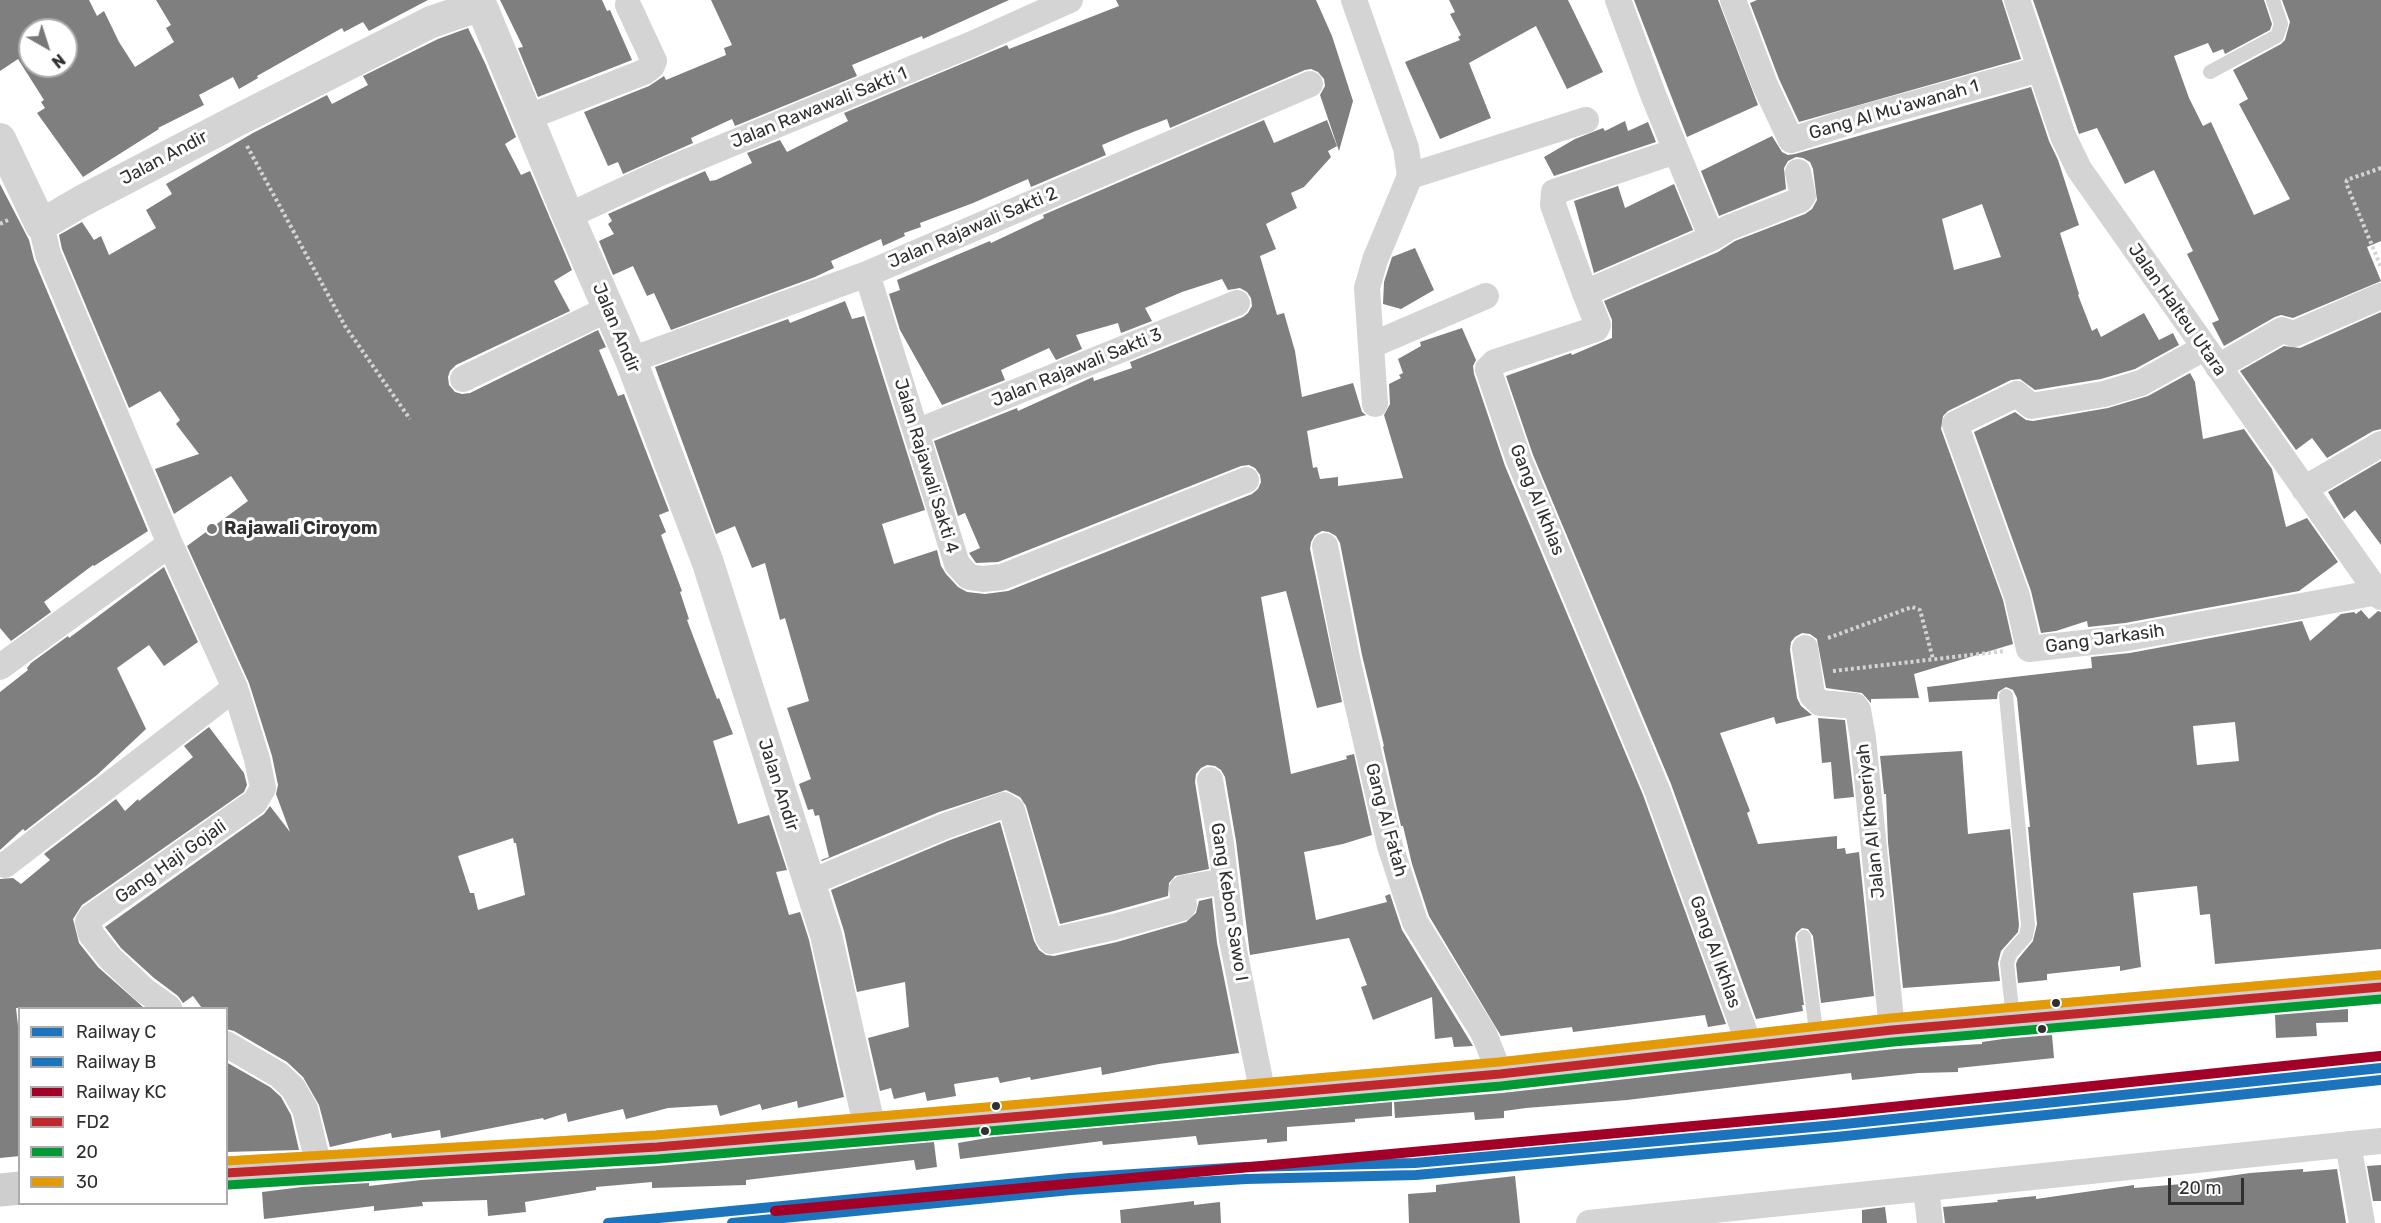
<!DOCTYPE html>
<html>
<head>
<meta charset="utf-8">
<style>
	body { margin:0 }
	#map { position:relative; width:2381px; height:1223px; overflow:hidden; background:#fff; font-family:Rubik,sans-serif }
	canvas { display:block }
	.legend { position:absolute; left:18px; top:1007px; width:210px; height:198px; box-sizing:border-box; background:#fff; border:2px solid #acacac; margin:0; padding:8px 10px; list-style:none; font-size:18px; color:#303030 }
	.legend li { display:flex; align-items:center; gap:12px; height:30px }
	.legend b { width:30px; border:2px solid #acacac }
	.north { position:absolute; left:18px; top:18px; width:60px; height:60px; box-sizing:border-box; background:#fff; border:2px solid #acacac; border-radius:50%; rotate:141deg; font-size:16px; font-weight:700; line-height:24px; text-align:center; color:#303030 }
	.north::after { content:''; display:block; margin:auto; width:21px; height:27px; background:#787878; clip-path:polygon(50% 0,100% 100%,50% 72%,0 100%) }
	.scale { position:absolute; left:2168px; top:1178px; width:76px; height:27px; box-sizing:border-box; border:3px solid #303030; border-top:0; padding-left:8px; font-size:18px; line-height:21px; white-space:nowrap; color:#303030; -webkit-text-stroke:4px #fff; paint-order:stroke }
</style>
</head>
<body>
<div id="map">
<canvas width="2381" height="1223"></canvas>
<ul class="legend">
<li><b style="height:8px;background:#1c75bc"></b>Railway C</li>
<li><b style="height:8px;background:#1c75bc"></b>Railway B</li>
<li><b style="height:8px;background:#a30028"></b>Railway KC</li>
<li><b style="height:8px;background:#c0282c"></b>FD2</li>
<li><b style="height:8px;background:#093"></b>20</li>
<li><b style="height:8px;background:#e39a05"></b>30</li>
</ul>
<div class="north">N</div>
<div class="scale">20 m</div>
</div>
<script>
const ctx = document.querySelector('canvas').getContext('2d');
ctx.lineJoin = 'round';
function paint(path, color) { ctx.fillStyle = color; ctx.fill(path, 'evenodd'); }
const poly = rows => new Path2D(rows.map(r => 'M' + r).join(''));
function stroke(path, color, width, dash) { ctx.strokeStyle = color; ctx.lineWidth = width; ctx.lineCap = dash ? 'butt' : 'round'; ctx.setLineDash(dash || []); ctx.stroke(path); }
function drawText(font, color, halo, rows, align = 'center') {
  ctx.font = font + ' Rubik,sans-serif'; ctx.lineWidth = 6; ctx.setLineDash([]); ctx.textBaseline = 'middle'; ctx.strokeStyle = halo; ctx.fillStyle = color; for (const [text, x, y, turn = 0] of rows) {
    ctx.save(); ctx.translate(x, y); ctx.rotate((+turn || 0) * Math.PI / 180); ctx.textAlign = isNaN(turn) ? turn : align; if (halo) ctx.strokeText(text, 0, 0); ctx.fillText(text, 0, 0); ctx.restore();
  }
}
const building = poly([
	[0,0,89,0,97,16,104,11,119,42,135,67,174,42,166,28,171,25,156,0,428,0,369,31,363,22,344,32,342,28,257,76,258,78,239,89,233,77,199,95,204,105,158,128,159,129,83,177,37,113,45,108,41,102,44,100,18,59,0,71],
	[30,30,66,30,66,66,30,66],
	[500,0,602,0,607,11,610,10,632,60,538,97,518,48,523,47],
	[711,0,1009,0,923,39,922,36,852,65,857,76,735,126,732,119,691,138,693,143,623,174,618,162,608,166,584,112,649,86,664,76,666,80,726,55,724,48,732,45],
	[1116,0,1316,0,1332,36,1353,101,1339,151,1320,95,1325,86,1324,79,1318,72,1311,69,1305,70,1170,128,1167,119,1133,132,1102,145,1106,155,1031,187,1028,179,973,203,920,223,921,227,904,233,905,236,883,246,881,239,831,261,834,268,815,277,671,330,654,293,647,296,633,266,613,275,599,241,614,234,608,224,612,221,608,214,705,171,710,181,716,180,752,163,747,153,780,140,787,152,848,121,844,113,1007,45,1009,49,1119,6],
	[1449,0,1568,0,1603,72,1567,89,1536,26,1469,63,1491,118,1440,139,1405,62,1460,40,1458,37,1461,35,1450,14,1455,12],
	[1634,0,1718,0,1758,105,1687,137],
	[1757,0,2002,0,2021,59,1799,122,1779,79,1750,3],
	[2033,0,2264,0,2272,24,2270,30,2225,54,2223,49,2213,53,2208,43,2174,56,2189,98,2203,126,2211,122,2254,215,2290,199,2239,104,2248,99,2233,70,2281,44,2285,40,2290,22,2282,0,2381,0,2381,241,2367,247,2381,281,2293,318,2281,315,2275,317,2224,346,2212,323,2219,320,2187,254,2193,251,2154,170,2125,184,2097,128,2079,134],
	[468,28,485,63,516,137,505,144,521,175,530,171,572,270,554,281,570,311,456,365,450,371,448,377,449,385,455,392,462,394,470,393,598,330,606,347,599,350,618,396,624,394,669,511,659,515,666,532,661,535,682,591,680,592,689,619,687,620,717,699,719,698,733,734,713,741,738,824,769,815,787,870,776,872,789,915,800,912,809,940,844,1097,798,1108,797,1101,762,1110,760,1104,720,1116,717,1105,668,1108,626,1119,623,1109,568,1122,566,1113,544,1120,543,1118,441,1138,440,1130,392,1138,391,1133,330,1147,319,1105,303,1077,287,1062,234,1031,226,1029,226,1008,202,1008,193,996,183,1003,178,996,154,978,121,948,105,927,264,814,270,806,290,832,276,794,278,785,272,756,249,683,187,546,248,501,231,476,174,514,155,469,199,454,176,424,180,420,160,391,129,408,62,249,59,235,82,222,94,240,101,236,109,255,156,228,146,210,172,194,166,184,253,133,327,95,332,104,368,85,363,76,438,39],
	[513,838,514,843,516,843,525,895,478,910,474,893,470,893,458,856],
	[2031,87,2049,141,2058,160,2079,225,2060,233,2079,294,2078,295,2092,331,2097,328,2101,337,2144,313,2159,340,2173,333,2179,345,2135,369,2101,379,2035,390,2020,379,2011,380,1948,411,1943,416,1941,429,2003,600,2013,644,1914,674,1919,698,1871,699,1871,703,1862,693,1826,688,1817,639,1810,634,1802,633,1795,637,1791,642,1790,650,1797,698,1801,706,1812,715,1776,724,1774,717,1720,733,1750,811,1747,813,1758,844,1837,836,1837,849,1845,848,1846,854,1859,852,1874,996,1821,1003,1813,936,1808,929,1802,928,1796,933,1795,938,1804,1005,1802,1005,1803,1011,1756,1019,1671,784,1533,455,1506,376,1571,353,1572,355,1612,338,1612,320,1604,301,1718,252,1735,241,1805,214,1812,209,1817,200,1813,169,1810,162,1803,158,1796,157,1788,161,1784,168,1786,189,1719,216,1701,171,1772,136,1782,152,1788,155,1795,154],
	[1982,204,2001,257,1954,270,1942,219],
	[1264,120,1274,143,1327,120,1337,146,1328,151,1331,157,1304,187,1291,193,1297,208,1266,224,1276,249,1260,256,1277,315,1284,313,1295,351,1302,397,1353,383,1362,412,1366,415,1307,431,1313,468,1317,467,1320,479,1338,477,1338,486,1403,478,1384,415,1390,404,1389,384,1401,378,1399,375,1403,373,1398,359,1421,346,1420,342,1462,328,1476,360,1473,366,1474,374,1505,466,1643,795,1726,1024,1708,1027,1705,1015,1573,1032,1572,1027,1501,1036,1429,916,1412,864,1403,826,1401,826,1383,747,1384,746,1362,655,1340,543,1336,536,1329,532,1322,531,1315,535,1311,542,1310,549,1342,702,1317,708,1286,591,1261,597,1291,774,1347,759,1346,756,1354,754,1372,835,1343,844,1304,852,1316,920,1387,902,1385,896,1390,894,1402,930,1473,1046,1454,1047,1452,1037,1435,1039,1432,997,1373,1020,1361,987,1367,985,1349,938,1250,955,1236,841,1225,777,1221,770,1215,766,1207,765,1201,768,1196,774,1195,782,1209,869,1175,876,1169,883,1168,896,1110,912,1060,924,1026,806,1020,797,1006,790,939,812,822,861,821,860,829,857,819,815,815,816,813,809,808,810,799,784,811,779,787,708,809,701,785,618,780,620,765,563,752,568,735,526,716,534,655,367,788,319,790,323,845,301,852,319,864,316,925,510,882,524,894,564,937,550,941,566,946,574,958,587,967,592,985,594,1008,591,1252,494,1258,489,1261,482,1260,475,1255,468,1249,465,1241,466,998,562,976,563,969,553,980,548,965,513,958,516,934,441,1017,408,1018,411,1093,377,1094,381,1132,368,1130,362,1243,317,1248,313,1252,306,1251,298,1247,292,1240,288,1228,290,1222,279,1182,292,1145,308,1152,321,1121,333,1118,323,1076,335,1082,349,1056,360,1049,348,1001,370,1005,380,942,405,900,330,889,294,900,290,897,280,990,241,991,243,1044,218,1043,215],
	[1625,121,1628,131,1648,122,1656,142,1554,176,1544,157,1575,139,1603,128,1605,131],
	[0,184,29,240,34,260,148,531,94,566,93,565,44,602,51,612,11,641,0,628],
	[1674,184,1693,230,1594,273,1574,201,1618,186,1625,208],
	[1415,248,1434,290,1401,309,1383,304,1384,282,1392,257],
	[2381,312,2381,429,2373,431,2327,458,2312,438,2296,450,2240,371,2284,346,2300,348],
	[2190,373,2195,382,2203,439,2244,429,2272,469,2286,527,2307,518,2338,562,2299,591,2125,623,2088,627,2087,621,2056,631,2041,633,2031,591,1974,432,2015,412,2026,420,2033,421,2108,408,2148,396],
	[2381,461,2381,545,2355,510,2344,519,2328,492],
	[164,567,198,642,164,666,149,645,117,668,146,729,97,775,25,831,23,829,0,850,0,692,28,670,27,668,31,663,68,636,69,638],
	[2361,610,2369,619,2378,611,2381,612,2381,949,2215,964,2210,914,2200,915,2197,886,2133,893,2141,967,2120,971,2120,966,2047,974,2047,980,2018,983,2016,964,2018,959,2033,941,2037,924,2028,827,2030,827,2017,698,2013,690,2006,687,1998,692,1997,699,1929,702,1927,687,2092,668,2091,657,2130,653,2302,621,2310,641,2341,614,2354,612,2356,614],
	[2235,722,2239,761,2197,765,2193,726],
	[1818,718,1845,720,1854,797,1834,799,1831,762,1822,763],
	[209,727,244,773,247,785,244,792,82,905,73,919,79,943,98,967,144,1008,16,1008,20,1044,20,1156,0,1158,0,879,13,878,21,884,50,860,44,854,116,799,125,811,138,799,139,801,193,757,184,746],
	[1962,751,1968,834,2010,829,2019,925,2018,932,2001,951,1998,963,2000,981,1903,988,1888,842,1886,794,1884,794,1880,756],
	[1000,822,1034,941,1039,950,1046,955,1054,956,1117,942,1186,922,1196,913,1199,901,1212,898,1217,943,1239,1053,1159,1064,1102,1075,1101,1067,1031,1080,1030,1077,1000,1083,998,1077,954,1084,956,1096,927,1101,925,1092,894,1099,891,1088,880,1091,868,1038,909,1027,905,982,857,992,844,931,831,890,950,840],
	[2348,1009,2348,1022,2316,1023,2317,1036,2276,1038,2275,1015],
	[2052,1035,2054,1058,1958,1068,1958,1072,1919,1073,1852,1080,1851,1073,1627,1100,1526,1108,1504,1111,1504,1118,1475,1120,1474,1112,1395,1118,1394,1102,1502,1093,1894,1049,1982,1044,1982,1042,2003,1039],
	[226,1062,270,1087,281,1097,291,1115,299,1150,226,1152],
	[1392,1102,1392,1116,1355,1119,1355,1122,1287,1127,1287,1141,1267,1143,1267,1139,1198,1145,1196,1136,1103,1145,1102,1141,960,1159,958,1143,993,1137],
	[934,1142,937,1167,916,1170,914,1160,746,1180,746,1185,652,1188,652,1182,596,1187,596,1190,525,1202,526,1212,488,1216,487,1200,422,1202,423,1206,374,1211,374,1206,264,1219,262,1192,302,1187,369,1183,369,1186,421,1180,658,1166],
	[2381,1165,2381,1201,2373,1201,2367,1166],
	[2303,1169,2303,1172,2337,1169,2346,1223,1945,1223,1943,1207,1998,1202,1997,1200,2036,1196,2036,1199,2134,1185,2134,1188,2194,1183,2194,1181,2250,1173],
	[1515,1176,1520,1223,1409,1223,1408,1194,1436,1192,1436,1185],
	[1194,1201,1194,1205,1220,1202,1221,1223,1121,1223,1120,1210],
	[1885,1207,1887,1223,1862,1223,1862,1210]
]);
const path = poly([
	[247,146,345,326,410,419],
	[2381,168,2347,180,2346,183,2381,267],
	[0,224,8,220],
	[1828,638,1912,607,1920,610,1933,659],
	[1833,671,2005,651]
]);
const service = poly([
	[2210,72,2277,36,2281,24,2273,0],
	[2006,696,2028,925,2026,936,2010,954,2007,963,2013,1018],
	[1804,937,1817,1039]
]);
const minor = poly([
	[1354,0,1406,148,1410,176,1375,260,1367,288,1375,404],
	[1618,0,1654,97,1712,238,1585,293,1598,325,1596,329,1495,362,1488,369,1519,460,1657,790,1750,1047],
	[1733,0,1765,85,1791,140,1862,118,2040,69],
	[2017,0,2063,136,2079,169,2381,597],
	[526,118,644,72,652,66,654,61,628,5],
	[1410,176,1586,120],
	[568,216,658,174,972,44,1070,0],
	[41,225,48,254,170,544,235,688,257,759,263,788,255,802,91,917,88,922,91,934,110,958,144,990,169,1008],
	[1712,238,1728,228,1800,200,1803,196,1798,172],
	[867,274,957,564,969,577,983,579,1002,577,1246,480],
	[1585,293,1553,205,1554,192,1676,151],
	[1372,345,1486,296],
	[2204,348,2141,383,2104,394,2031,406,2017,394,1955,424,2017,596,2029,649,2127,638,2378,592],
	[631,360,867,274,1310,84],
	[2218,367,2282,330,2294,334,2381,296],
	[463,379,608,309],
	[916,432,1237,303],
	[2304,489,2381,444],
	[1325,546,1347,658,1390,846,1415,922,1484,1034,1500,1074],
	[1805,648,1812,695,1820,703,1855,706,1858,710,1863,738,1892,1030],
	[0,667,170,544],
	[1210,780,1221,844,1232,940,1263,1095],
	[5,865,235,688],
	[809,883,945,826,1004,805,1012,810,1048,937,1051,941,1114,927,1182,908,1184,905,1182,889,1184,888,1225,881],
	[226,1044,279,1075,293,1088,305,1109,319,1167],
	[2348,1144,2362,1223],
	[1926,1188,1930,1223],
	[1589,1223,2381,1141]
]);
const tertiary = poly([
	[0,139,41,225,82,201,234,122,431,22,481,5,568,216,631,360,708,563,826,935,870,1129]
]);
const secondary = poly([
	[226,1173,657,1147,1000,1118,1500,1074,1892,1030,2381,987],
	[0,1190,20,1188]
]);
const bus1 = poly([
	[226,1173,657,1147,1000,1118,1500,1074,1892,1030,2381,987]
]);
const bus2 = poly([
	[227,1185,658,1159,1001,1130,1501,1086,1893,1042,2381,999]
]);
const bus3 = poly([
	[226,1161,656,1135,999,1106,1499,1062,1891,1018,2380,975]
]);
const rail1 = poly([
	[608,1223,1070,1178,1245,1167,1415,1163,1835,1125,2381,1068]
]);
const rail2 = poly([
	[732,1223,1071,1190,1246,1179,1416,1175,1836,1137,2381,1080]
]);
const rail3 = poly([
	[775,1211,1834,1113,2380,1056]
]);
const markers = [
	[212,529,6,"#787878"],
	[2056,1003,5,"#303030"],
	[2042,1029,5,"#303030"],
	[996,1106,5,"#303030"],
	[985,1131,5,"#303030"]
];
const streetNames = [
	["Jalan Rawawali Sakti 1",819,108,-22],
	["Gang Al Mu'awanah 1",1894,110,-16],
	["Jalan Andir",164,158,-28],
	["Jalan Rajawali Sakti 2",973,228,-23],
	["Jalan Halteu Utara",2177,310,55],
	["Jalan Andir",616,328,67],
	["Jalan Rajawali Sakti 3",1077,368,-22],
	["Jalan Rajawali Sakti 4",926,466,73],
	["Gang Al Ikhlas",1537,500,68],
	["Gang Jarkasih",2105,639,-8],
	["Jalan Andir",778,785,72],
	["Gang Al Fatah",1386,820,75],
	["Jalan Al Khoeriyah",1871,821,-96],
	["Gang Haji Gojali",171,862,-35],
	["Gang Kebon Sawo I",1229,902,81],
	["Gang Al Ikhlas",1715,952,70]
];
const poiNames = [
	["Rajawali Ciroyom",224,529]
];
paint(building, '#7f7f7f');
stroke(path, '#d4d4d4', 4, [3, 3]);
stroke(service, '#d4d4d4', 14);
stroke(minor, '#d4d4d4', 26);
stroke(tertiary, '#d4d4d4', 32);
stroke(secondary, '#cecece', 33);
stroke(bus1, '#c0282c', 9);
stroke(bus2, '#093', 9);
stroke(bus3, '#e39a05', 9);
stroke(rail1, '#1c75bc', 10);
stroke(rail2, '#1c75bc', 10);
stroke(rail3, '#a30028', 10);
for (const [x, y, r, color] of markers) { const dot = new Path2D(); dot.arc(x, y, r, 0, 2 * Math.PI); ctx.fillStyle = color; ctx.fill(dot); stroke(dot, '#fff', 2); }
drawText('18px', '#303030', '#fff', streetNames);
drawText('bold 18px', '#303030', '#fff', poiNames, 'left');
</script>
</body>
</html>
